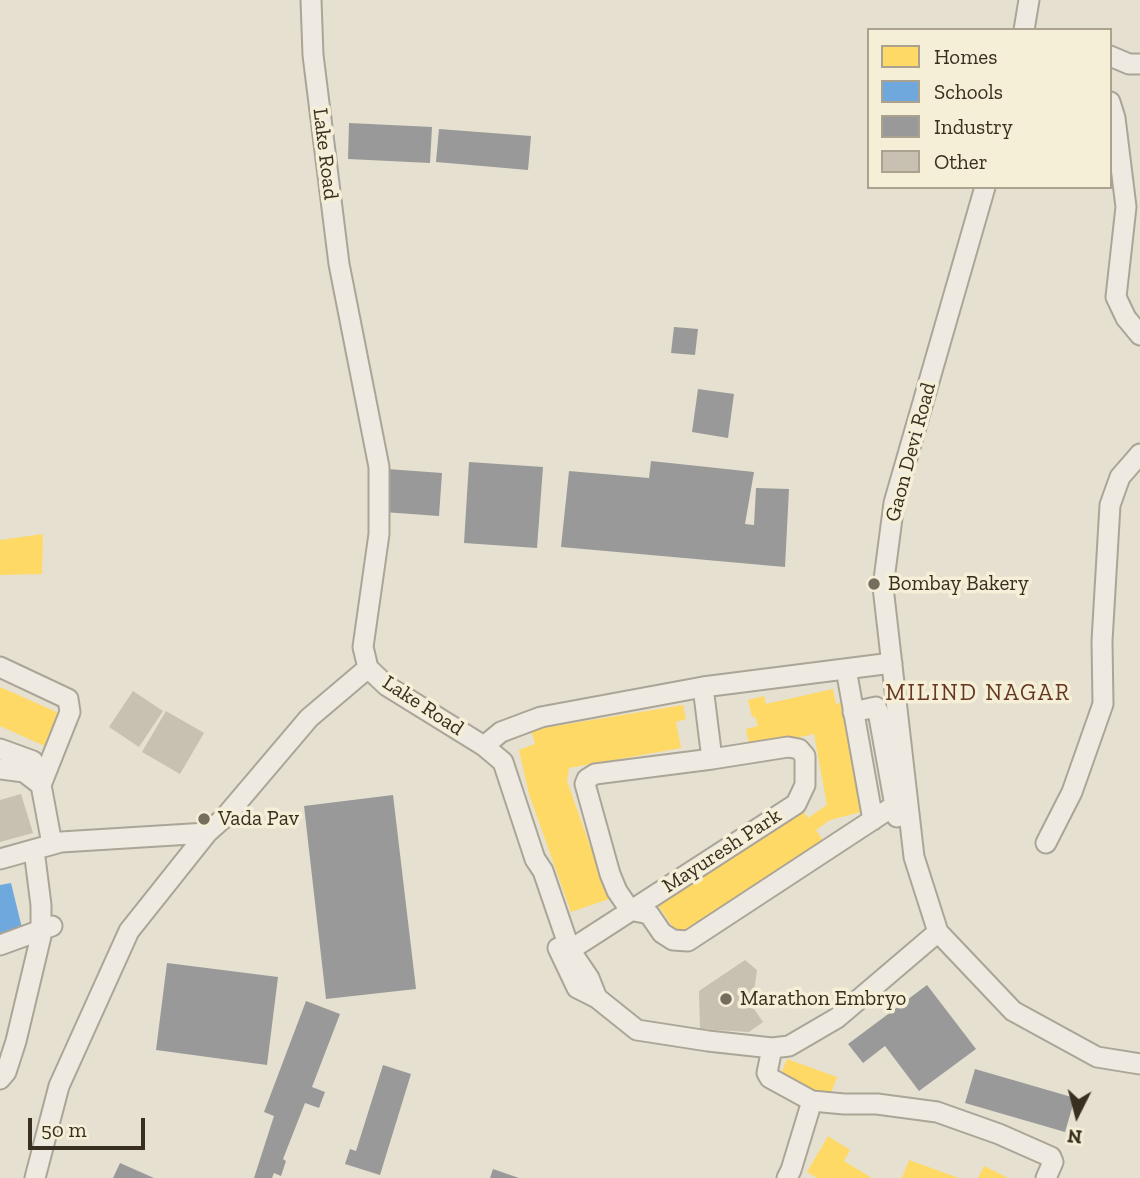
<!DOCTYPE html>
<html>
<head>
<meta charset="utf-8">
<style>
	body { margin:0 }
	#map { position:relative; width:1140px; height:1178px; overflow:hidden; background:#e5e0cf; font-family:"Zilla Slab",serif }
	canvas { display:block }
	.legend { position:absolute; left:867px; top:28px; width:245px; height:161px; box-sizing:border-box; background:#f5efd7; border:2px solid #aaa28e; margin:0; padding:9px 12px; list-style:none; font-size:21px; color:#392f20 }
	.legend li { display:flex; align-items:center; gap:14px; height:35px }
	.legend b { width:35px; border:2px solid #aaa28e }
	.north { position:absolute; left:1042px; top:1080px; width:70px; height:70px; -webkit-text-stroke:5px #f5efd7; paint-order:stroke; rotate:186deg; font-size:19px; font-weight:700; line-height:28px; text-align:center; color:#392f20 }
	.north::after { content:''; display:block; margin:auto; width:24px; height:32px; background:#392f20; clip-path:polygon(50% 0,100% 100%,50% 72%,0 100%) }
	.scale { position:absolute; left:28px; top:1118px; width:117px; height:32px; box-sizing:border-box; border:4px solid #392f20; border-top:0; padding-left:9px; font-size:21px; line-height:24px; white-space:nowrap; color:#392f20; -webkit-text-stroke:5px #f5efd7; paint-order:stroke }
</style>
</head>
<body>
<div id="map">
<canvas width="1140" height="1178"></canvas>
<ul class="legend">
<li><b style="height:19px;background:#ffd966"></b>Homes</li>
<li><b style="height:19px;background:#6fa8dc"></b>Schools</li>
<li><b style="height:19px;background:#999"></b>Industry</li>
<li><b style="height:19px;background:#c8c0b0"></b>Other</li>
</ul>
<div class="north">N</div>
<div class="scale">50 m</div>
</div>
<script>
const ctx = document.querySelector('canvas').getContext('2d');
ctx.lineJoin = 'round';
function paint(path, color) { ctx.fillStyle = color; ctx.fill(path, 'evenodd'); }
const poly = rows => new Path2D(rows.map(r => 'M' + r).join(''));
function stroke(path, color, width, dash) { ctx.strokeStyle = color; ctx.lineWidth = width; ctx.lineCap = dash ? 'butt' : 'round'; ctx.setLineDash(dash || []); ctx.stroke(path); }
function drawText(font, color, halo, rows, align = 'center') {
  ctx.font = font + ' "Zilla Slab",serif'; ctx.lineWidth = 7; ctx.setLineDash([]); ctx.textBaseline = 'middle'; ctx.strokeStyle = halo; ctx.fillStyle = color; for (const [text, x, y, turn = 0] of rows) {
    ctx.save(); ctx.translate(x, y); ctx.rotate((+turn || 0) * Math.PI / 180); ctx.textAlign = isNaN(turn) ? turn : align; if (halo) ctx.strokeText(text, 0, 0); ctx.fillText(text, 0, 0); ctx.restore();
  }
}
const homes = poly([
	[43,534,42,574,0,575,0,540],
	[0,687,61,714,47,747,0,726],
	[833,689,836,704,846,701,865,811,830,820,816,830,824,842,681,939,658,905,801,808,808,818,827,805,814,734,750,748,746,729,758,726,755,716,752,717,748,700,764,696,766,704],
	[683,705,686,719,676,722,681,748,569,768,567,781,609,899,571,912,529,794,519,750,535,744,531,730],
	[787,1059,837,1077,830,1096,780,1077],
	[828,1136,850,1150,844,1161,872,1178,817,1178,807,1172],
	[909,1160,959,1178,902,1178],
	[984,1166,1008,1178,978,1178]
]);
const schools = poly([
	[11,883,22,928,0,933,0,885]
]);
const industry = poly([
	[349,123,432,127,430,163,348,159],
	[439,129,531,136,528,170,436,162],
	[674,327,698,329,695,355,671,353],
	[698,389,734,394,728,438,692,432],
	[651,461,754,472,745,524,754,525,756,488,789,489,785,567,561,547,569,471,649,478],
	[469,462,543,467,537,548,464,543],
	[387,469,442,473,439,516,383,512],
	[393,795,416,989,326,999,304,806],
	[167,963,278,977,267,1065,156,1050],
	[927,985,976,1049,919,1091,885,1046,863,1063,848,1044],
	[306,1001,340,1014,312,1087,325,1092,319,1108,305,1103,283,1159,286,1161,281,1176,274,1173,272,1178,254,1178,274,1116,264,1112],
	[383,1065,411,1074,380,1175,345,1164,350,1149,356,1151],
	[975,1069,1075,1098,1065,1132,965,1103],
	[120,1163,154,1178,113,1178],
	[493,1169,519,1178,490,1178]
]);
const building = poly([
	[133,691,163,711,139,747,109,727],
	[166,711,204,733,180,774,142,752],
	[21,794,33,833,0,842,0,800],
	[745,960,757,970,752,1006,763,1022,749,1032,700,1029,699,991]
]);
const minor = poly([
	[311,0,313,55,339,264,379,467,379,534,363,647,368,668,387,686,484,746,503,762,535,859,543,871,570,950,589,978,597,998,637,1030,708,1041,772,1048,789,1046,837,1018,938,932],
	[1024,30,1029,0],
	[1110,56,1129,64,1140,64],
	[1110,102,1115,118,1126,207,1116,297,1126,318,1140,335],
	[985,187,894,503,883,587,914,857,938,932,1013,1011,1097,1057,1140,1064],
	[0,667,68,699,70,712,41,785,52,844],
	[846,669,873,820],
	[703,687,712,759,595,774,587,779,585,784,610,874,617,891,630,910,649,914,662,933,673,940,688,941,906,798],
	[853,712,876,707,878,711,897,817],
	[484,746,501,732,541,717,703,687,892,663],
	[0,749,33,761],
	[0,769,24,772,41,785],
	[1046,843,1072,792,1103,704,1102,641,1110,505,1120,477,1140,454],
	[0,859,61,842,207,833],
	[0,945,52,926],
	[558,948,577,988,597,998],
	[570,950,796,804,805,785,805,756,799,749,788,747,712,759],
	[772,1048,767,1073,770,1078,812,1101,791,1170,787,1178],
	[0,1079,6,1072,16,1041,41,936,41,905,34,850],
	[812,1101,844,1104,877,1104,937,1112,999,1134,1051,1157,1053,1162,1046,1178],
	[35,1178,59,1086,129,931,207,833,225,817,309,718,368,668]
]);
const markers = [
	[874,584,7,"#756d5d"],
	[204,819,7,"#756d5d"],
	[726,999,7,"#756d5d"]
];
const streetNames = [
	["Lake Road",325,154,83],
	["Gaon Devi Road",911,452,-75],
	["Lake Road",423,706,33],
	["Mayuresh Park",722,851,-33]
];
const poiNames = [
	["Bombay Bakery",888,584],
	["Vada Pav",218,819],
	["Marathon Embryo",740,999]
];
const neighbourhoodNames = [
	["MILIND NAGAR",978,693]
];
paint(homes, '#ffd966');
paint(schools, '#6fa8dc');
paint(industry, '#999');
paint(building, '#c8c0b0');
stroke(minor, '#aba598', 23);
stroke(minor, '#eeeae1', 19);
for (const [x, y, r, color] of markers) { const dot = new Path2D(); dot.arc(x, y, r, 0, 2 * Math.PI); ctx.fillStyle = color; ctx.fill(dot); stroke(dot, '#f5efd7', 2.5); }
drawText('21px', '#392f20', '#f5efd7', streetNames);
drawText('21px', '#392f20', '#f5efd7', poiNames, 'left');
ctx.letterSpacing = '2px';
drawText('23px', '#653621', '#f5efd7', neighbourhoodNames);
ctx.letterSpacing = '0px';
</script>
</body>
</html>
